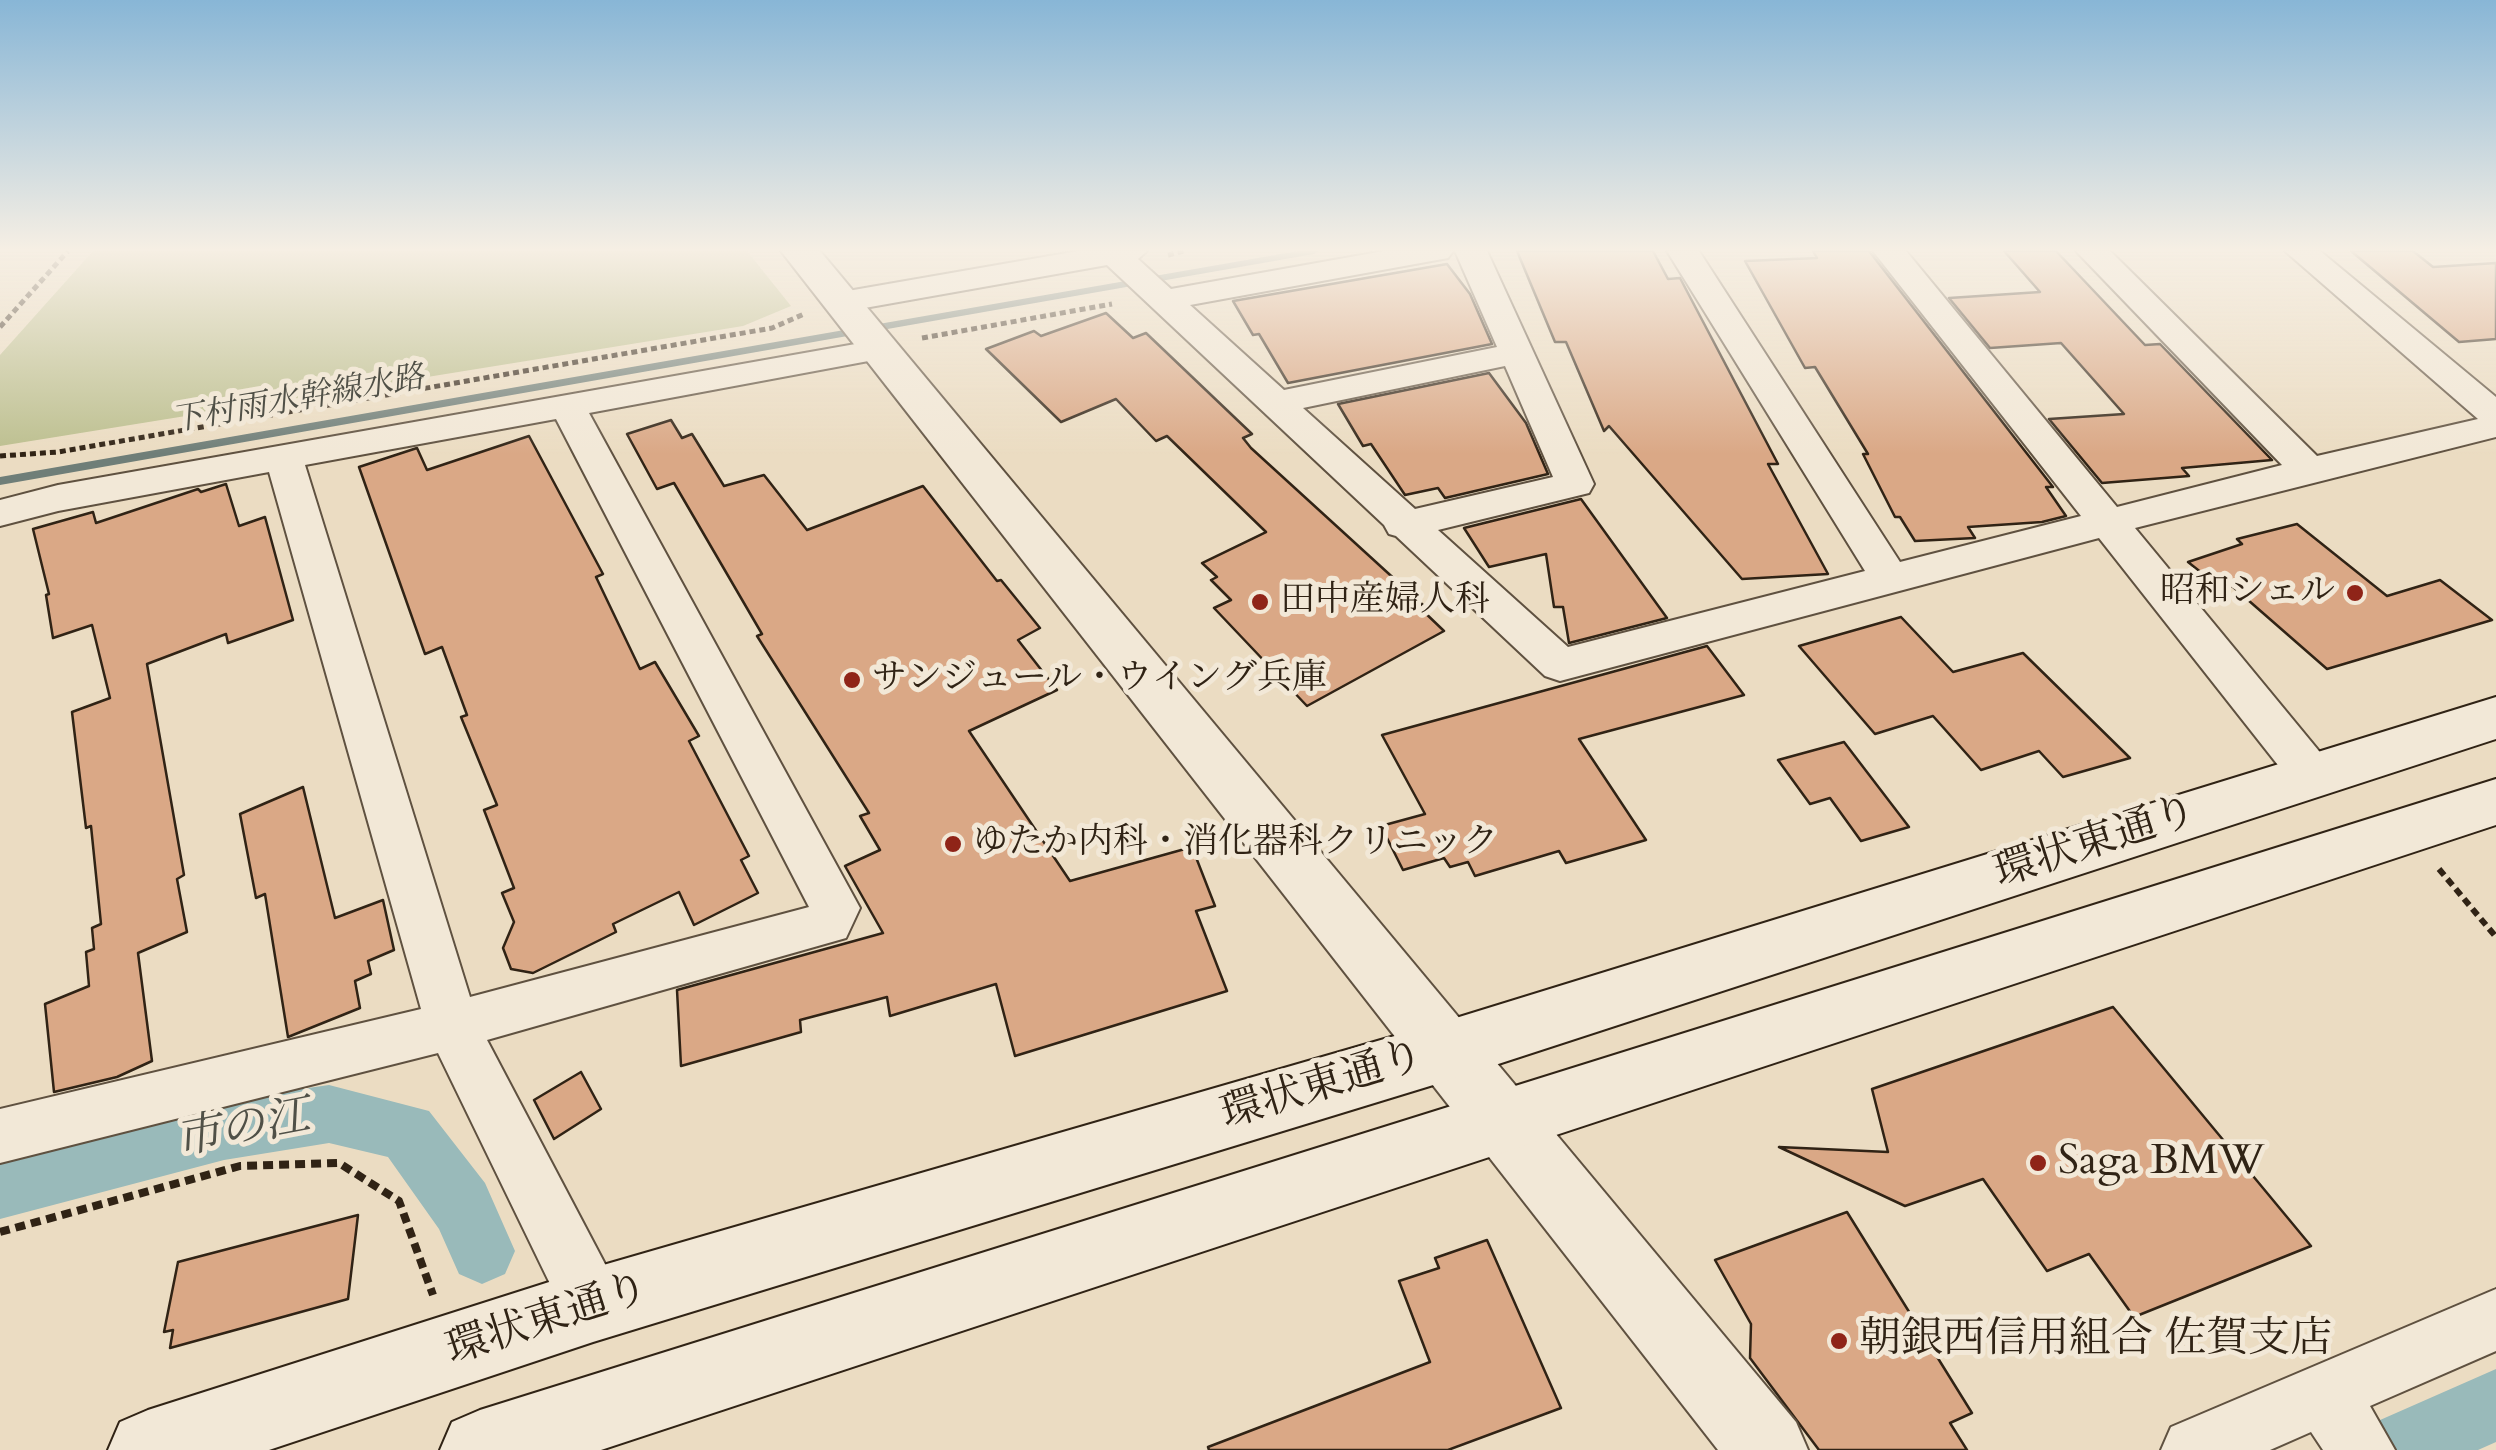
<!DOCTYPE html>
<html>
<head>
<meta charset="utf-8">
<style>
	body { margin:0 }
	canvas { display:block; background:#ebdcc2 }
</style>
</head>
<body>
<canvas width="2496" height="1450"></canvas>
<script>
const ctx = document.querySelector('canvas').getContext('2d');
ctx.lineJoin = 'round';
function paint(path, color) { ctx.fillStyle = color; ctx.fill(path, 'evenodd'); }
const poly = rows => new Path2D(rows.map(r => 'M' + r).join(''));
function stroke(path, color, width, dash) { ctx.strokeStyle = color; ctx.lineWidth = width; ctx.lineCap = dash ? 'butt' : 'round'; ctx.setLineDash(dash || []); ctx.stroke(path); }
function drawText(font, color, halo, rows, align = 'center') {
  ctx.font = font + ' Cardo,"Noto Serif JP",serif'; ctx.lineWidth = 10; ctx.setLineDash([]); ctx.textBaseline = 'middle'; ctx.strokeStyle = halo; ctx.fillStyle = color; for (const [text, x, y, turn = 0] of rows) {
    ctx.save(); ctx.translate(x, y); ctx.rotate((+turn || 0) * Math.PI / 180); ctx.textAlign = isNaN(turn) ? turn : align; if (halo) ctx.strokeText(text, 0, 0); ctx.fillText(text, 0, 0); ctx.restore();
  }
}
const green = poly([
	[93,251,747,251,791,306,743,326,0,446,0,355]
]);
const stream = poly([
	[1298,251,1319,251,1314,254,0,485,0,477,1298,251]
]);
const canal = poly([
	[329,1085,429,1111,485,1183,515,1251,505,1274,482,1284,459,1274,439,1229,388,1157,329,1143,224,1160,0,1219,0,1157,224,1100,329,1085],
	[2496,1369,2496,1442,2478,1450,2361,1450,2371,1424,2496,1369]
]);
const building = poly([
	[1517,251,1653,251,1668,279,1680,278,1778,464,1768,464,1828,574,1742,579,1609,426,1604,431,1566,342,1555,342,1517,251],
	[1813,251,1869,251,2053,487,2046,487,2066,516,2042,522,1968,527,1975,538,1915,541,1900,517,1895,517,1863,454,1868,454,1815,367,1805,368,1745,261,1817,258,1813,251],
	[2004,251,2056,251,2145,345,2160,344,2272,460,2182,468,2189,476,2102,483,2049,419,2124,414,2061,343,1990,348,1949,298,2040,292,2004,251],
	[2351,251,2413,251,2433,267,2496,263,2496,339,2459,342,2351,251],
	[1447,264,1470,294,1492,344,1288,383,1259,334,1253,335,1233,301,1447,264],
	[1106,313,1133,338,1146,333,1252,434,1243,438,1251,448,1423,605,1419,607,1444,631,1307,706,1214,608,1231,600,1211,580,1217,577,1202,563,1266,532,1167,436,1156,441,1116,399,1061,422,986,349,1034,331,1041,336,1106,313],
	[1489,373,1526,423,1548,474,1445,498,1438,488,1405,495,1371,444,1363,446,1338,404,1489,373],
	[671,420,682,438,692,434,724,486,764,475,807,530,923,486,997,581,1001,580,1040,628,1018,640,1057,690,969,731,1070,881,1192,847,1215,906,1196,911,1227,991,1015,1056,996,984,890,1016,887,997,800,1020,801,1032,681,1066,677,990,883,933,845,866,880,850,860,816,869,813,757,636,762,634,674,483,657,489,627,434,671,420],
	[529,436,603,574,596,577,640,669,655,662,699,736,689,741,749,856,741,860,758,893,694,925,679,892,613,924,616,932,533,973,511,969,503,948,514,922,502,893,514,888,484,810,497,805,461,717,467,715,442,647,425,654,359,467,417,448,427,470,529,436],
	[226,484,239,526,265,517,293,620,228,643,226,634,147,664,184,875,177,879,187,932,138,953,152,1061,117,1077,54,1092,45,1004,89,986,86,952,94,949,92,928,101,924,91,826,86,828,72,712,110,698,92,625,53,638,46,595,49,594,33,529,93,512,96,523,198,489,201,492,226,484],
	[1581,499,1667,618,1569,643,1563,607,1554,607,1546,554,1489,567,1464,528,1581,499],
	[2297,524,2387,596,2440,580,2492,620,2327,669,2232,586,2222,589,2188,562,2242,544,2237,539,2297,524],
	[1901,617,1953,672,2023,653,2130,758,2063,777,2039,751,1981,770,1933,716,1875,734,1799,646,1901,617],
	[1707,646,1744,695,1579,739,1646,840,1566,863,1559,851,1475,876,1468,862,1450,867,1444,858,1403,870,1381,826,1425,814,1382,735,1707,646],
	[1844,742,1909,827,1861,841,1830,798,1810,804,1778,760,1844,742],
	[303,787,335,918,383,900,394,950,368,961,371,974,355,981,360,1008,288,1037,265,894,256,898,240,814,303,787],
	[2113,1007,2311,1246,2134,1317,2089,1254,2047,1271,1983,1179,1905,1206,1779,1147,1888,1152,1872,1089,2113,1007],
	[581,1072,601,1109,554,1139,534,1100,581,1072],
	[1847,1212,1972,1413,1950,1423,1967,1450,1819,1450,1750,1358,1751,1324,1715,1260,1847,1212],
	[358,1215,348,1299,170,1348,173,1330,164,1332,178,1262,358,1215],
	[1487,1240,1561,1408,1448,1450,1209,1450,1208,1447,1430,1362,1399,1281,1439,1268,1435,1258,1487,1240]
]);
const pathFar2 = poly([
	[1168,255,1184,251],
	[0,327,68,251],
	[922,338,1112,304],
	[0,456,58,452,772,328,804,314]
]);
const pathFar1 = poly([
	[2439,869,2496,937]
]);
const path = poly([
	[0,1232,240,1166,339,1163,399,1201,433,1295]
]);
const minor = poly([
	[1078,251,1147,251,1138,259,1171,289,1384,251,1453,251,1448,258,1437,260,1190,305,1284,390,1497,347,1455,251,1487,251,1594,484,1589,493,1438,530,1568,647,1865,571,1667,251,1699,251,1900,562,2081,516,1873,251,1906,251,2117,507,2282,465,2076,251,2110,251,2317,456,2478,419,2285,251,2320,251,2496,397,2496,437,2135,528,2328,762,2335,775,2328,788,2312,793,2296,788,2099,538,1560,681,1545,676,1396,536,1389,534,1384,525,1107,265,842,312,830,309,825,302,830,295,842,292,1078,251],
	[1505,366,1553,477,1415,509,1303,408,1505,366],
	[878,340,890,343,895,350,890,357,589,413,860,908,846,938,487,1040,615,1283,624,1305,615,1327,593,1336,571,1327,438,1053,0,1163,0,1109,421,1009,269,472,58,511,0,526,0,500,58,485,878,340],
	[556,419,809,907,470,997,305,465,556,419],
	[2496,1289,2496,1351,2370,1406,2395,1450,2323,1450,2311,1432,2270,1450,2161,1450,2171,1427,2496,1289]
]);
const tertiary = poly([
	[781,251,820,251,1796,1422,1808,1450,1718,1450,781,251]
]);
const secondary = poly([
	[2496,697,2496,739,1443,1082,593,1342,269,1450,108,1450,120,1422,148,1410,593,1268,1443,1022,2496,697],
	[2496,779,2496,825,601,1450,440,1450,452,1422,480,1410,2496,779]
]);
const markers = [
	[2355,593,10,"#8f2418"],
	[1260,602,10,"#8f2418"],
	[852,680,10,"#8f2418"],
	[953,844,10,"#8f2418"],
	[2038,1163,10,"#8f2418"],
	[1839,1341,10,"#8f2418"]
];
const farWaternames = [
	["下村雨水幹線水路",298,401,-10]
];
const poiNames = [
	["昭和シェル",2335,593,"right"],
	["田中産婦人科",1280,602],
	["サンジュール・ウイング兵庫",872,680],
	["ゆたか内科・消化器科クリニック",973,844]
];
const nearStreetnames = [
	["環状東通り",2096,844,-18],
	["環状東通り",1323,1087,-17],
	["環状東通り",548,1321,-18]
];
const nearPoinames = [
	["Saga BMW",2058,1163],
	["朝銀西信用組合 佐賀支店",1859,1341]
];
const nearWaternames = [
	["市の江",243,1131,-11]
];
paint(green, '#bcbf8f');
paint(stream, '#6f7e78');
paint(canal, '#99baba');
paint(building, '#daa886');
stroke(building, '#302315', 2.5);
stroke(minor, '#5f5140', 4);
stroke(tertiary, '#5f5140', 4);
stroke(secondary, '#302315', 4);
stroke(pathFar2, '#302315', 5, [6, 4]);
stroke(pathFar1, '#302315', 6, [8, 5]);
stroke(path, '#302315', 8, [10, 6]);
paint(minor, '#f2e8d7');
paint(tertiary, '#f2e8d7');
paint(secondary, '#f2e8d7');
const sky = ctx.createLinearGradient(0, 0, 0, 454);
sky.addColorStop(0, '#88b6d6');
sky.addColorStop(0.55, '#f6efe4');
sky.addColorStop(1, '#f6efe400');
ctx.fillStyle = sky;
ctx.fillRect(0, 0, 2496, 454);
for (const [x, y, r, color] of markers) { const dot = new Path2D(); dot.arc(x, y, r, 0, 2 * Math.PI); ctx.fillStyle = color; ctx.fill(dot); stroke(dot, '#f2e8d7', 4); }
drawText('italic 32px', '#505047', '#f2e8d7', farWaternames);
drawText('35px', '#302315', '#f2e8d7', poiNames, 'left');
drawText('42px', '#302315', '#f2e8d7', nearStreetnames);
drawText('42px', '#302315', '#f2e8d7', nearPoinames, 'left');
drawText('italic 45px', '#505047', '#f2e8d7', nearWaternames);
</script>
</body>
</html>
